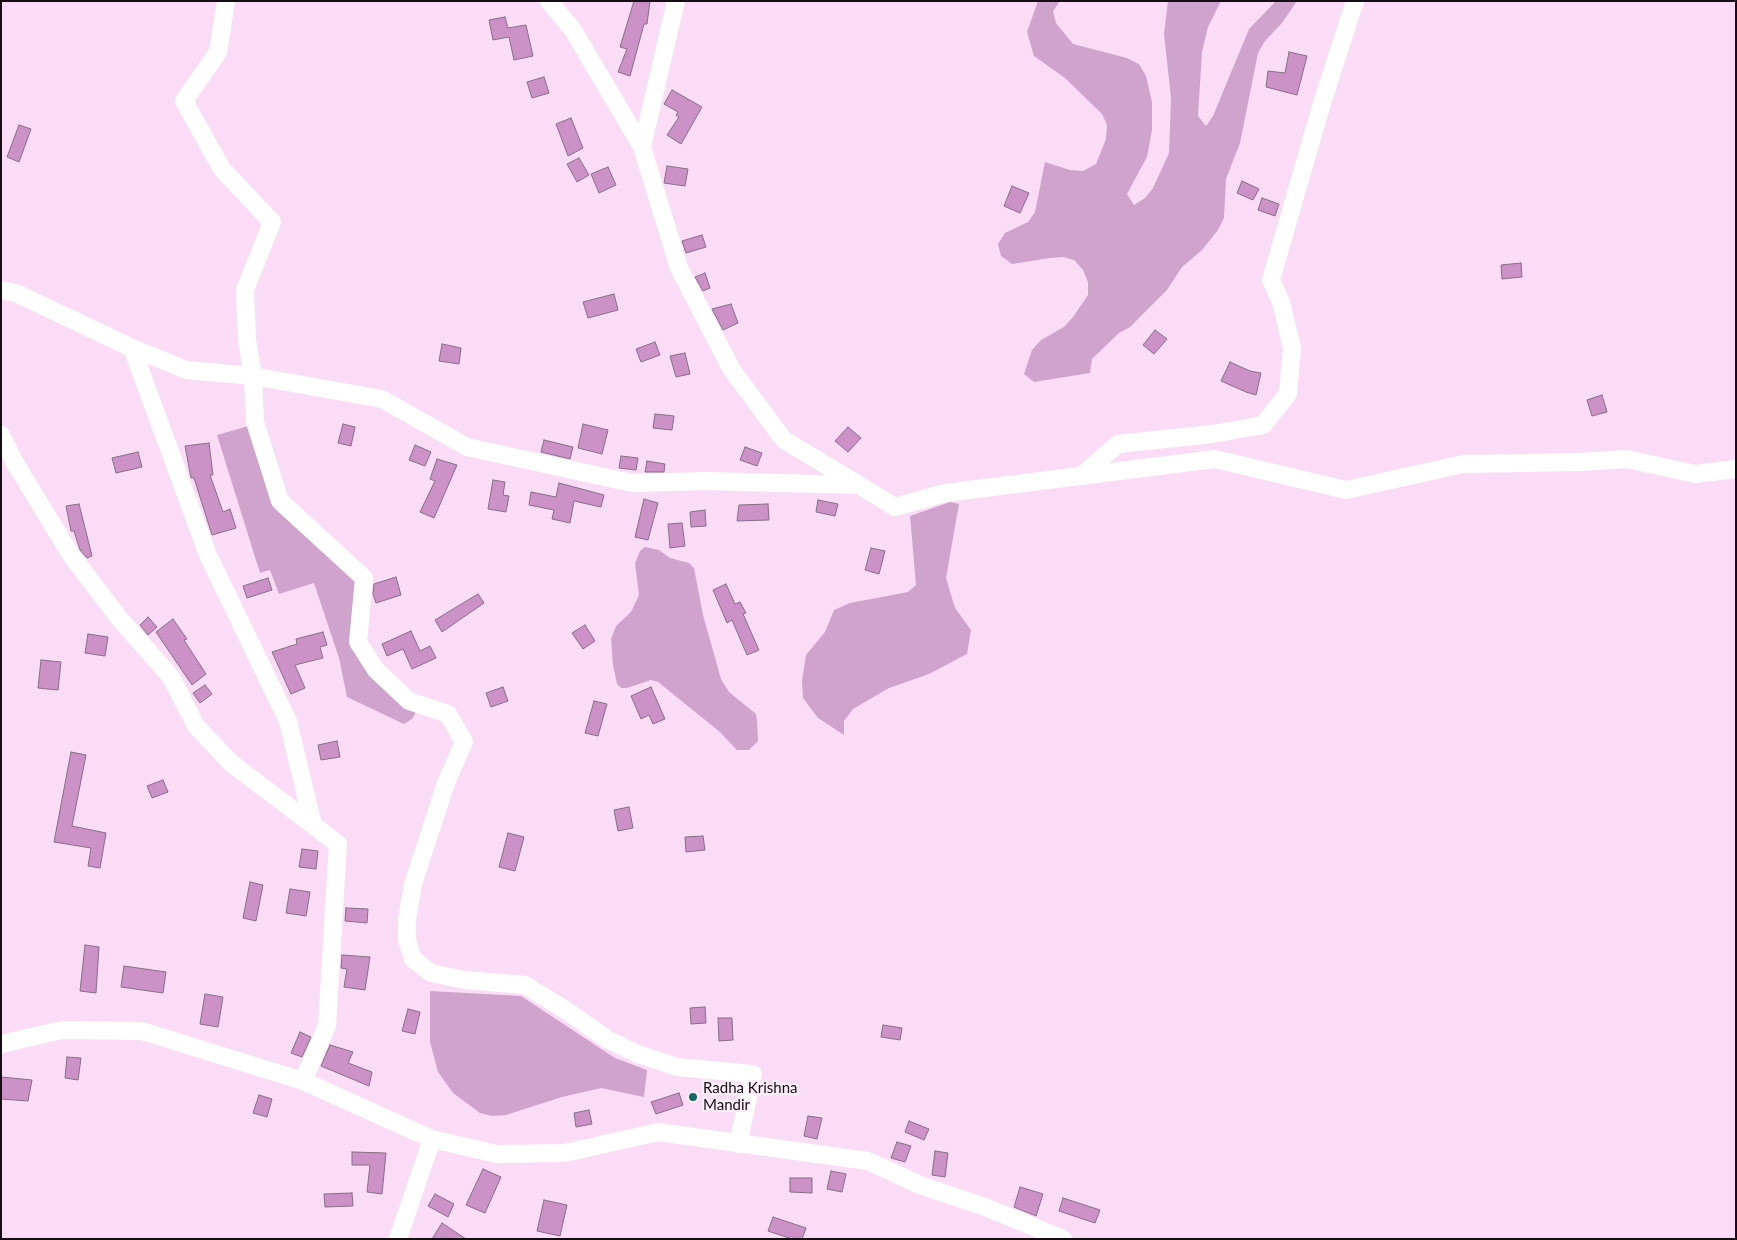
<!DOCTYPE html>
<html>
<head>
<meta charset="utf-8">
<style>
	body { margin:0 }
	#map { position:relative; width:1737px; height:1240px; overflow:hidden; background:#fadcf7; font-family:Lato,sans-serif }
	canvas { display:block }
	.frame { position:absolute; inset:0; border:2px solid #160c15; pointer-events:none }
</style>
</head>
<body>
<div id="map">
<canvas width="1737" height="1240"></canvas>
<div class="frame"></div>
</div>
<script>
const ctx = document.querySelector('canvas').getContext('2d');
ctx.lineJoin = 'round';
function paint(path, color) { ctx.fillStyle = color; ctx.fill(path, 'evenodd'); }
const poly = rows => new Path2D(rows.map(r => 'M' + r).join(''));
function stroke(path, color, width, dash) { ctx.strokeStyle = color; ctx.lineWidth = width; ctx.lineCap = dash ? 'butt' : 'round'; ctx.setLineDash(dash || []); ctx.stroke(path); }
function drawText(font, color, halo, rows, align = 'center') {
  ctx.font = font + ' Lato,sans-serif'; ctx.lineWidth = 4.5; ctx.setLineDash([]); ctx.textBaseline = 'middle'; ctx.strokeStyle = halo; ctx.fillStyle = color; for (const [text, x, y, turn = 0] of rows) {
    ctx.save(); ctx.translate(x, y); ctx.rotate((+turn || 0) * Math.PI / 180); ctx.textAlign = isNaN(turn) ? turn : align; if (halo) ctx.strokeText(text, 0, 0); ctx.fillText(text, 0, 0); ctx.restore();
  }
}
const green = poly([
	[1038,1,1060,1,1053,11,1056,23,1073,44,1127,58,1139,64,1146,76,1152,102,1152,130,1147,157,1127,194,1134,205,1145,198,1153,188,1169,153,1171,98,1164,34,1168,1,1221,1,1208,27,1202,52,1198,116,1206,126,1213,116,1249,29,1276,1,1297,1,1282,23,1265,41,1258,53,1240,143,1226,179,1224,218,1218,230,1202,250,1182,267,1167,290,1130,327,1119,333,1092,359,1090,373,1034,382,1024,374,1032,350,1041,340,1064,327,1073,317,1088,295,1088,282,1083,270,1074,260,1063,257,1050,258,1012,264,1001,256,998,244,1005,233,1028,222,1035,212,1045,162,1070,170,1083,171,1096,164,1106,139,1107,125,1102,114,1065,78,1034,56,1027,32],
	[252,425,277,503,357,580,350,635,369,671,416,712,412,719,404,724,347,697,339,658,314,583,279,594,270,570,260,573,217,435],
	[950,502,959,504,946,578,955,608,971,630,967,654,929,674,889,688,853,709,844,721,844,735,818,718,803,698,802,681,806,655,825,632,834,610,850,603,908,592,916,585,910,516],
	[645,547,659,550,670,558,689,563,694,568,703,615,721,679,729,692,756,714,757,721,758,741,749,750,737,750,720,732,658,682,651,680,627,688,621,688,617,684,613,665,611,639,616,626,631,612,639,595,635,563,640,551],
	[430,991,521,996,615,1058,647,1070,644,1097,601,1088,562,1097,506,1115,492,1116,480,1113,453,1093,438,1072,430,1042]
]);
const building = poly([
	[634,1,650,1,647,24,644,24,630,76,618,72,627,49,620,47,634,1],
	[505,17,508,28,526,25,533,56,514,60,509,37,493,40,489,20,505,17],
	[1289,52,1307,56,1297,95,1266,87,1268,71,1285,73,1289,52],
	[544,77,549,93,532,98,527,82,544,77],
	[672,90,702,107,681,144,667,135,679,117,676,115,678,112,664,104,672,90],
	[571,118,583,148,568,156,556,124,571,118],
	[19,125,31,129,19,162,7,157,19,125],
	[579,158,589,175,577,182,567,164,579,158],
	[667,166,688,169,685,186,664,183,667,166],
	[608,167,616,185,599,193,591,174,608,167],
	[1242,181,1259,189,1253,200,1237,193,1242,181],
	[1012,186,1029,193,1020,213,1004,206,1012,186],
	[1262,198,1279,204,1275,216,1258,210,1262,198],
	[702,235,706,247,686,253,682,241,702,235],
	[1521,263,1522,277,1502,279,1501,265,1521,263],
	[705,273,710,288,703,291,695,277,705,273],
	[614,294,618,310,588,318,583,302,614,294],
	[731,304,738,323,723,330,712,309,731,304],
	[1155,330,1167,339,1154,354,1143,345,1155,330],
	[655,342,660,355,641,362,636,349,655,342],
	[442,344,461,348,459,364,439,361,442,344],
	[685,353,690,374,676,377,670,356,685,353],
	[1230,362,1250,371,1261,373,1256,395,1246,392,1221,381,1230,362],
	[1602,395,1607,412,1592,416,1587,400,1602,395],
	[655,414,674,416,672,430,653,428,655,414],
	[343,424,355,427,351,446,338,443,343,424],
	[583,424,608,430,602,454,578,448,583,424],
	[848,427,861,438,848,452,835,441,848,427],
	[544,440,573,447,570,459,541,452,544,440],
	[209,443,213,475,210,475,223,512,230,509,236,528,212,535,194,478,191,478,185,446,209,443],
	[415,445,431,452,425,466,409,460,415,445],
	[745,447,762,453,757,466,740,460,745,447],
	[138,452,142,467,116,473,112,458,138,452],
	[621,456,638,458,636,470,619,468,621,456],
	[437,459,457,465,434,518,420,512,435,481,430,479,437,459],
	[647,461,665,464,664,472,645,472,647,461],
	[493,480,505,482,503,495,509,496,506,512,488,509,493,480],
	[559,483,604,495,601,507,574,501,570,523,552,519,554,510,529,505,531,492,556,497,559,483],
	[644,499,658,503,648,540,635,537,644,499],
	[818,500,838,504,835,516,816,512,818,500],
	[79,504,92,556,87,558,80,550,74,531,71,531,66,506,79,504],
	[768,504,769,520,737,521,739,505,768,504],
	[705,510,706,526,691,527,690,512,705,510],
	[682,523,685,546,670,548,668,524,682,523],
	[871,548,885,551,879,574,865,570,871,548],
	[396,577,401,595,376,603,373,594,374,584,396,577],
	[268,578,272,590,247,598,243,586,268,578],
	[726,584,735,604,740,602,746,613,743,614,759,650,747,655,732,620,727,623,713,590,726,584],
	[478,594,484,603,442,632,435,620,478,594],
	[148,617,157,627,148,635,140,625,148,617],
	[173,619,187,639,184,640,206,674,192,685,156,632,173,619],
	[585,625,595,641,583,649,572,633,585,625],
	[411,631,420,651,430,646,436,658,412,669,403,649,387,656,382,644,411,631],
	[323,632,327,645,320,647,323,658,295,665,305,688,291,694,272,652,297,644,296,639,323,632],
	[88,634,108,637,105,656,85,653,88,634],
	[41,660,61,662,58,690,38,688,41,660],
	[205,685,212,694,200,703,193,693,205,685],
	[503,687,508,701,491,707,486,693,503,687],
	[651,687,665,719,653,724,649,715,641,719,631,696,651,687],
	[594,701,607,704,598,736,585,733,594,701],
	[337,741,340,757,321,760,318,745,337,741],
	[71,752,86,755,72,826,106,833,100,868,88,866,91,848,54,842,71,752],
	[163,780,168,792,152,798,147,786,163,780],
	[629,807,633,828,618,831,614,810,629,807],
	[508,833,524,837,515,871,499,867,508,833],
	[703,836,705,850,686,852,685,837,703,836],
	[302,849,318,851,316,869,299,867,302,849],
	[250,882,263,885,256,921,243,918,250,882],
	[290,889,310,892,306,916,286,913,290,889],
	[346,908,368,909,367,923,345,921,346,908],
	[85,945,99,947,96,993,80,991,85,945],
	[342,955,370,957,365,990,344,987,347,969,341,968,342,955],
	[124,966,166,972,163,993,121,987,124,966],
	[205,994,223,997,218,1027,200,1024,205,994],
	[705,1007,706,1023,691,1024,690,1008,705,1007],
	[408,1009,420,1012,415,1034,402,1031,408,1009],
	[718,1018,732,1018,733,1040,719,1041,718,1018],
	[883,1025,902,1028,900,1040,881,1037,883,1025],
	[300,1032,311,1037,302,1057,291,1053,300,1032],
	[330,1045,353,1052,348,1063,372,1072,369,1086,321,1066,330,1045],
	[67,1057,81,1058,78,1080,65,1078,67,1057],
	[1,1077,32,1080,28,1101,1,1099,1,1077],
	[679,1093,683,1105,656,1114,651,1102,679,1093],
	[259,1095,272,1099,267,1117,253,1113,259,1095],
	[589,1110,592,1124,576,1127,574,1113,589,1110],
	[808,1116,822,1118,817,1139,804,1136,808,1116],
	[909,1121,929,1129,924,1140,905,1132,909,1121],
	[897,1142,911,1146,905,1162,891,1158,897,1142],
	[935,1151,948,1153,945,1177,932,1175,935,1151],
	[352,1152,386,1153,382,1194,367,1192,370,1165,352,1165,352,1152],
	[483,1169,501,1177,485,1213,466,1205,483,1169],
	[831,1171,846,1174,842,1192,827,1189,831,1171],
	[790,1178,812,1178,812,1193,790,1192,790,1178],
	[1020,1187,1043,1194,1036,1216,1014,1207,1020,1187],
	[352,1193,353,1206,325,1207,324,1194,352,1193],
	[435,1194,454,1204,448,1217,428,1206,435,1194],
	[1063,1198,1100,1210,1095,1223,1059,1211,1063,1198],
	[544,1200,567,1205,560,1236,537,1231,544,1200],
	[773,1217,806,1228,802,1239,792,1239,768,1231,773,1217],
	[442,1223,466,1239,432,1239,442,1223]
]);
const street = poly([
	[226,1,218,52,184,101,222,169,272,222,245,290,247,340,253,376,255,422,280,501,364,578,358,642,376,670,409,701,448,714,464,742,446,783,413,884,407,920,407,940,413,959,431,973,464,980,525,985,564,1009,607,1039,638,1054,677,1067,753,1074,738,1144],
	[549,1,573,30,642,147,679,268,732,370,784,440,859,485],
	[642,147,676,1],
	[1,290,16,293,132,348,187,370,253,376,382,399,467,447,632,483,706,481,859,485,895,507,945,493,1215,459,1346,490,1463,464,1581,462,1627,459,1695,474,1736,469],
	[132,348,208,555,288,721,313,825],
	[1,435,15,463,71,555,119,618,171,677,196,726,231,763,338,844,327,1026,303,1081],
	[1081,476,1118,444,1212,434,1263,425,1288,394,1292,348,1281,302,1271,280,1322,103,1355,1],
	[1,1044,62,1030,142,1031,303,1081,432,1139,497,1154,565,1153,658,1132,868,1161,920,1185,985,1207,1063,1239],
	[398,1239,432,1139]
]);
const markers = [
	[693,1097,5,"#196764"]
];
const poiNames = [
	["Radha Krishna",703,1088],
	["Mandir",703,1105]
];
paint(green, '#d0a3cc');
paint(building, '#cc92c8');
stroke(building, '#876d85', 1);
stroke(street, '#fff', 18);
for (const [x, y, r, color] of markers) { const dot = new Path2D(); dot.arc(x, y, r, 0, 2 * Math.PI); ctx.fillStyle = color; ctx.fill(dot); stroke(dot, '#fcf0fb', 2); }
drawText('15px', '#160c15', '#fcf0fb', poiNames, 'left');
</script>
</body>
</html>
